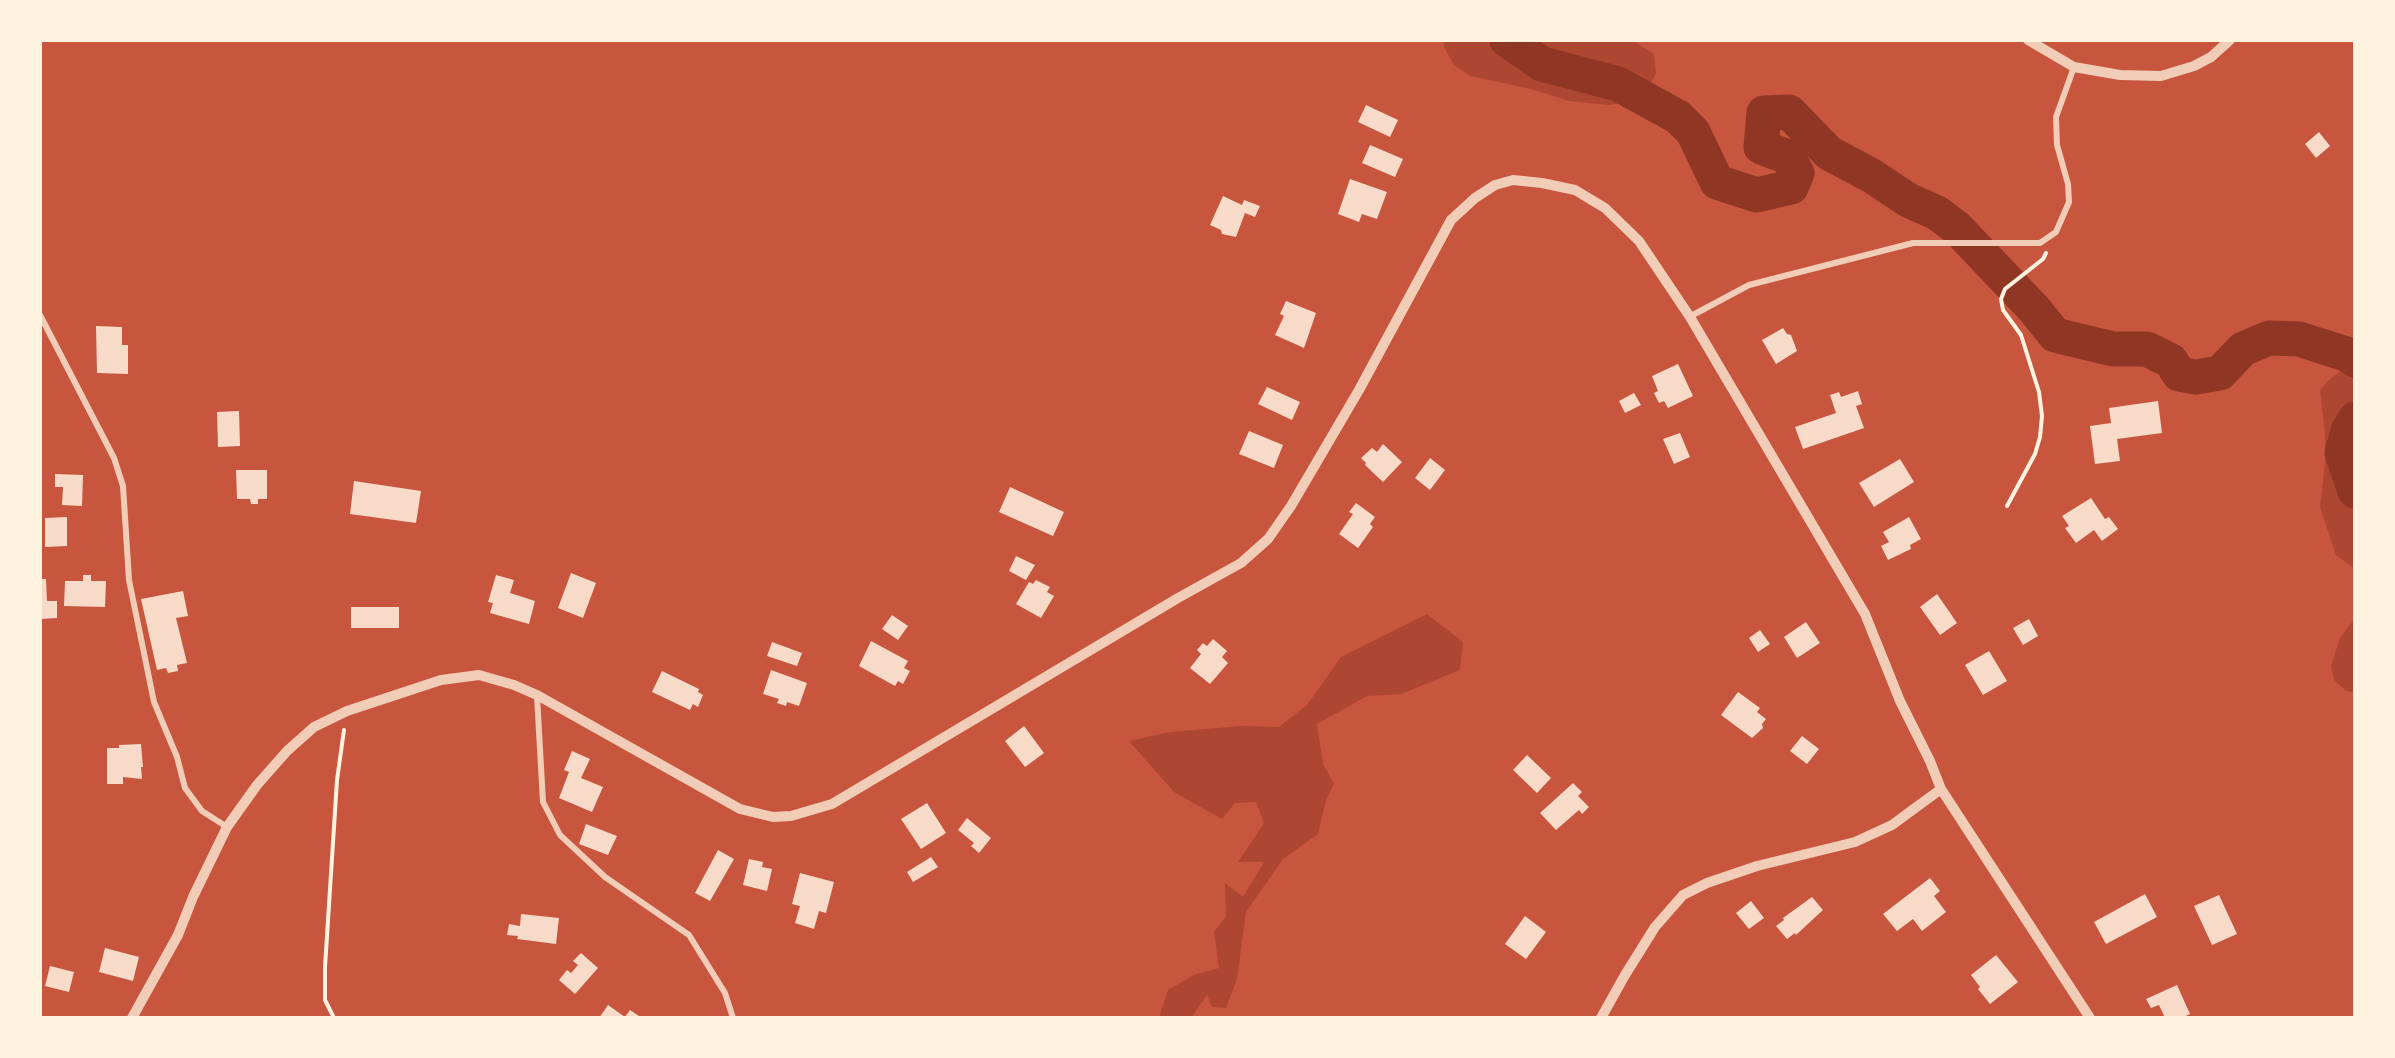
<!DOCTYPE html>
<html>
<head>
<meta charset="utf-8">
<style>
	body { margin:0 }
	#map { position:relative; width:2395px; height:1058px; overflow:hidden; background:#c8553d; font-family:"Source Sans 3",sans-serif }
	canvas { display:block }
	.frame { position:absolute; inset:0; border:42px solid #fff3e0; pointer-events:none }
</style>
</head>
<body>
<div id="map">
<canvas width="2395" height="1058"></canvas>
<div class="frame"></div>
</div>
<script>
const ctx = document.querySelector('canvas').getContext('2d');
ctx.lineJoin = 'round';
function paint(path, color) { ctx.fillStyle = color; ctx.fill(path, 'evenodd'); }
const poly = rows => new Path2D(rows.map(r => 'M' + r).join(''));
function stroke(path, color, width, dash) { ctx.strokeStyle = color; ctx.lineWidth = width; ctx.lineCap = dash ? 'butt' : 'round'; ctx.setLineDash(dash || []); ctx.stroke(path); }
const green = poly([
	[1444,40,1632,40,1654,54,1656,74,1645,92,1627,103,1608,105,1569,101,1531,89,1470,76,1454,65,1444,47],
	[2355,360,2355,569,2336,555,2320,507,2325,463,2325,434,2320,390,2330,379],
	[1427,614,1463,642,1460,670,1401,694,1367,696,1317,724,1323,764,1334,784,1326,800,1318,834,1283,859,1246,912,1237,979,1226,1008,1212,1007,1207,995,1191,1018,1159,1018,1168,990,1194,975,1219,968,1214,932,1226,916,1225,883,1243,897,1264,862,1238,862,1264,823,1256,802,1235,803,1222,819,1174,792,1129,741,1170,732,1241,726,1279,727,1307,705,1341,657],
	[2355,618,2355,693,2345,690,2334,680,2331,666,2340,638]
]);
const river = poly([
	[1507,40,1542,64,1618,84,1678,117,1693,132,1717,182,1757,195,1791,187,1797,173,1788,157,1761,147,1764,113,1789,112,1829,153,1872,176,1908,200,1937,213,1957,228,2034,309,2055,335,2113,349,2147,349,2171,361,2179,374,2196,377,2220,373,2243,349,2269,338,2299,339,2346,354,2355,360],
	[2355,419,2348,431,2342,453,2355,491]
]);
const building = poly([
	[1366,105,1398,120,1390,137,1358,122],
	[2319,132,2330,146,2316,158,2305,144],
	[1370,145,1403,159,1395,177,1362,163],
	[1350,179,1387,192,1377,219,1362,214,1359,222,1338,214],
	[1223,196,1242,205,1244,200,1260,206,1255,217,1245,213,1236,237,1222,234,1221,230,1210,225],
	[1286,301,1316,313,1304,348,1275,335,1284,316,1280,314],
	[96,326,122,327,122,345,128,345,128,374,97,373],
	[1783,328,1787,334,1791,335,1797,351,1776,364,1762,340],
	[1678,364,1693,396,1668,408,1664,401,1659,403,1654,393,1658,391,1652,376],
	[1267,387,1300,402,1292,420,1258,404],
	[1858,391,1862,404,1856,406,1864,428,1803,449,1795,427,1836,413,1830,395,1839,392,1841,397],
	[1634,393,1641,405,1625,413,1619,401],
	[2158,401,2162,433,2117,439,2120,461,2095,464,2090,426,2111,423,2109,408],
	[239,411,240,446,218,447,217,412],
	[1249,431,1283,445,1274,468,1239,454],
	[1680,433,1690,457,1674,464,1663,439],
	[1383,444,1402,462,1383,482,1365,465,1366,463,1361,458,1372,448,1377,452],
	[1430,458,1445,470,1430,490,1415,478],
	[1900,459,1914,482,1874,507,1859,483],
	[236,470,267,470,267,499,258,499,258,504,251,504,250,499,237,499],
	[55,474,83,475,82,506,62,505,63,487,55,487],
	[354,481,421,491,416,523,350,514],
	[1010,487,1064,512,1053,536,999,512],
	[2091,498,2105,519,2109,517,2118,529,2102,541,2094,530,2076,543,2065,528,2069,526,2062,516],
	[1356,503,1375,517,1370,524,1373,527,1358,548,1339,534,1353,514,1349,512],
	[67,517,67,546,45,547,45,518],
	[1909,517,1921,539,1910,545,1911,549,1888,560,1881,546,1889,542,1883,532],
	[1016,556,1035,565,1026,580,1009,571],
	[571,573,596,583,583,618,558,608],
	[83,575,91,575,91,581,106,581,105,607,64,606,65,581,83,581],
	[496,575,514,580,510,593,535,601,529,624,490,613,493,603,488,602],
	[40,579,46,579,47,601,57,601,57,618,40,619],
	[1036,580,1050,587,1047,592,1054,596,1041,618,1016,604,1029,582,1033,584],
	[183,591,188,616,176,618,187,663,177,665,178,671,168,673,166,668,157,670,141,599],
	[1937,594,1957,623,1940,635,1920,607],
	[351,607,399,607,399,628,351,628],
	[892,615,908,626,898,640,882,629],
	[2029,619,2038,636,2023,645,2013,628],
	[1806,622,1820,643,1797,658,1784,637],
	[1760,630,1770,644,1758,652,1749,638],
	[1213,639,1227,651,1222,657,1228,663,1210,684,1190,668,1201,654,1197,650,1203,643,1207,646],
	[871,641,908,661,904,668,910,671,903,684,898,681,895,686,859,666],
	[772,642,802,653,797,666,767,656],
	[1989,651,2007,681,1983,695,1965,665],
	[771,670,807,683,799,706,787,702,786,706,777,703,779,699,763,694],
	[662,671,699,689,698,692,703,695,698,707,693,704,690,710,652,692],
	[1738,692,1760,708,1757,712,1766,719,1762,724,1763,728,1752,738,1721,715],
	[1024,726,1044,753,1025,767,1005,741],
	[1802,736,1819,749,1807,764,1790,751],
	[141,744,143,767,141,767,142,779,123,777,123,784,107,784,107,748,119,748,119,745],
	[572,751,590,759,581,778,603,787,592,812,559,798,569,772,564,770],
	[1527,755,1551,778,1537,793,1513,770],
	[1573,783,1582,792,1578,796,1589,807,1582,814,1579,810,1556,830,1540,813],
	[927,803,946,833,921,849,901,819],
	[967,818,991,838,979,853,971,846,974,843,958,830],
	[586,824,617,836,608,855,579,844],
	[718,850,734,859,710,901,695,893],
	[931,857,938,867,913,882,907,872],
	[749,859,763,862,762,867,772,869,767,891,743,885],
	[800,873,834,882,826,913,819,911,814,929,795,923,800,906,792,904],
	[1930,878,1940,891,1934,896,1946,912,1922,931,1913,919,1897,931,1883,914],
	[2145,894,2157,917,2106,944,2094,922],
	[2219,895,2237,934,2212,945,2194,906],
	[1812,897,1823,910,1796,935,1795,933,1787,939,1776,926,1784,920,1783,918],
	[1751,901,1764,918,1749,929,1736,913],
	[521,914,559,918,556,944,517,939,518,936,507,935,509,924,520,926],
	[1525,916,1546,932,1526,959,1505,944],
	[105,948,139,957,133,981,99,972],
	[581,953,598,968,575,994,559,980,567,970,571,973,578,965,573,961],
	[1996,955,2018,982,1990,1004,1978,989,1980,987,1971,975],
	[50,966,74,972,69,992,45,986],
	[2177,985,2190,1014,2181,1018,2165,1018,2159,1005,2151,1008,2146,999],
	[608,1005,625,1017,630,1010,642,1018,599,1018]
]);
const path = poly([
	[2007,506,2035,454,2040,437,2042,416,2039,392,2021,335,2003,310,2001,299,2005,289,2043,259,2046,253],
	[334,1018,325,1000,325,967,337,780,344,730]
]);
const service = poly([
	[40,315,114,458,123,486,129,580,154,702,177,757,185,788,202,811,227,827],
	[1691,316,1749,285,1913,243,2040,243,2056,232,2069,202,2068,184,2057,145,2056,117,2074,67],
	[537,696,543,802,560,835,605,877,689,935,725,993,733,1018]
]);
const minor = poly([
	[2028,40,2074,67,2120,75,2161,76,2194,66,2211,57,2230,40],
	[132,1018,178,935,193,897,227,827,257,785,287,751,314,727,347,711,441,680,479,675,514,685,537,695,740,809,773,817,791,816,832,804,1178,598,1241,563,1268,539,1291,506,1359,390,1451,220,1475,198,1495,185,1513,180,1542,183,1575,190,1605,208,1639,241,1690,317,1865,614,1900,701,1930,761,1941,789,2090,1018],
	[1601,1018,1625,975,1655,927,1683,895,1707,883,1757,866,1855,842,1892,825,1941,789]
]);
paint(green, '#ae4732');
stroke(river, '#8f3625', 35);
paint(building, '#f7dbc8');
stroke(path, '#fff3e0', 4);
stroke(service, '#f1ccb7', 6);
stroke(minor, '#f1ccb7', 10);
</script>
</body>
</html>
